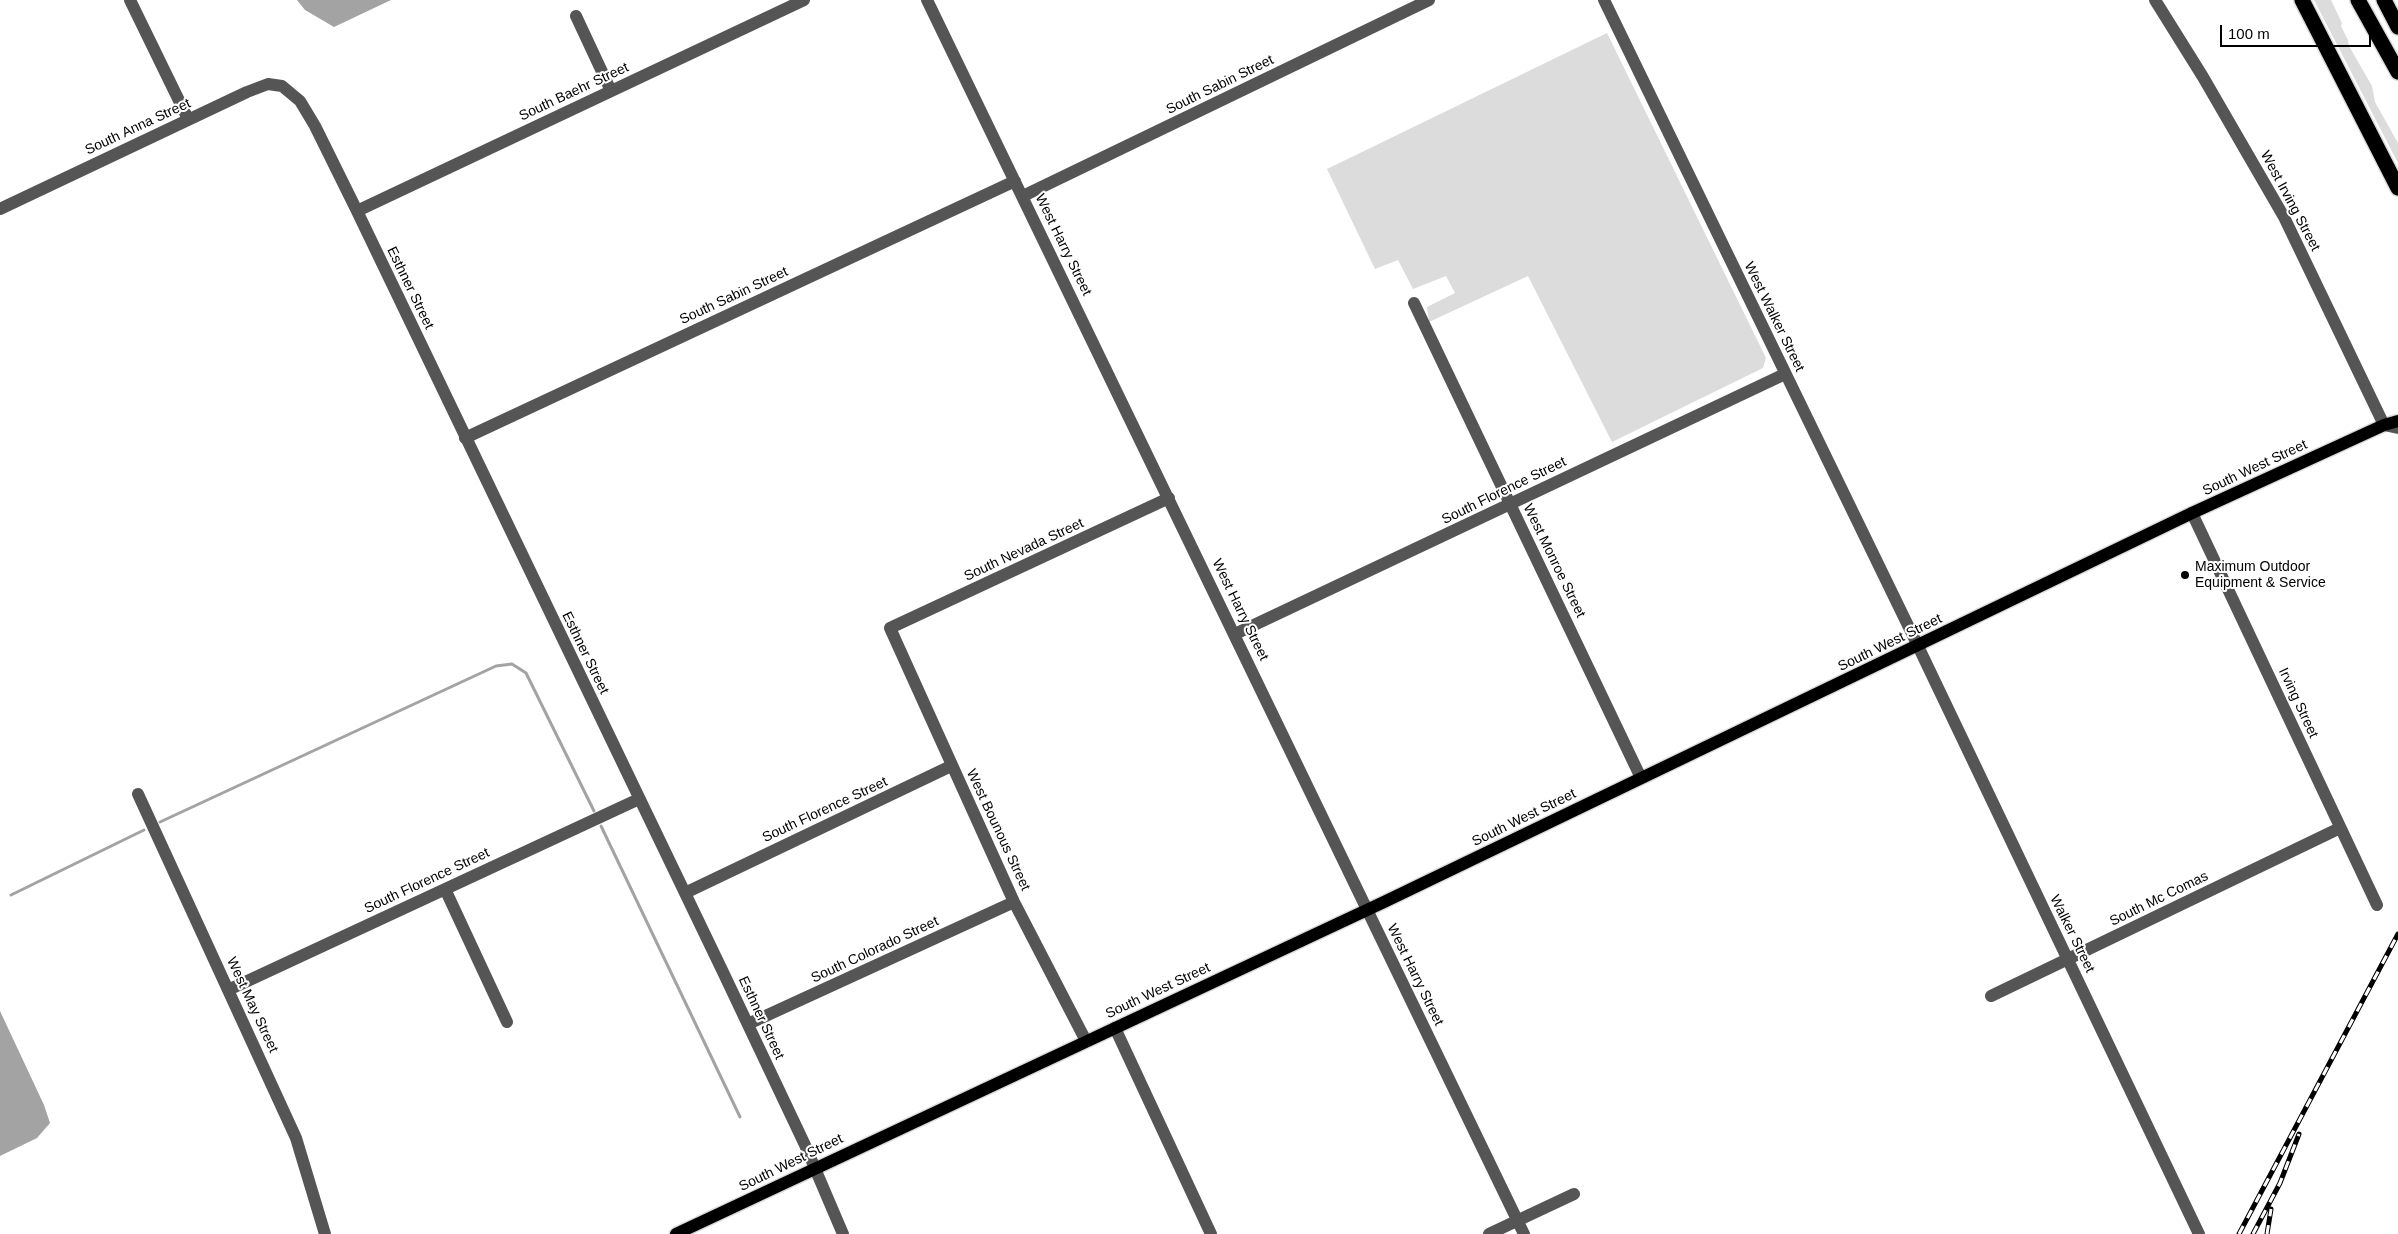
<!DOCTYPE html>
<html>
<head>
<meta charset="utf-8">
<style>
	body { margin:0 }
	#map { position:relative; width:2398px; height:1234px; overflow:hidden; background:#fff; font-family:Arial,sans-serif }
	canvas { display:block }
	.scale { position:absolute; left:2220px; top:25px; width:151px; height:22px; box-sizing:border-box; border:2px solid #000; border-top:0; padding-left:6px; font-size:15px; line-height:18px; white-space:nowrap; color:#000; -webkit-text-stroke:4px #fff; paint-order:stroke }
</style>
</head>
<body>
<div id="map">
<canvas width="2398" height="1234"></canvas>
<div class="scale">100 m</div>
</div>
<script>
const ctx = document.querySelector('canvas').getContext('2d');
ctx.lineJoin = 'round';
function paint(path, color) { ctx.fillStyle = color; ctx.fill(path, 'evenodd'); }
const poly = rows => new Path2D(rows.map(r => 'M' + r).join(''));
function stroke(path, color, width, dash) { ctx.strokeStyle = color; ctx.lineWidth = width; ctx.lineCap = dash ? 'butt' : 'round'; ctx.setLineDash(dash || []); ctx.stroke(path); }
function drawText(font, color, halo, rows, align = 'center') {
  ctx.font = font + ' Arial,sans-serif'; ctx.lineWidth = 4; ctx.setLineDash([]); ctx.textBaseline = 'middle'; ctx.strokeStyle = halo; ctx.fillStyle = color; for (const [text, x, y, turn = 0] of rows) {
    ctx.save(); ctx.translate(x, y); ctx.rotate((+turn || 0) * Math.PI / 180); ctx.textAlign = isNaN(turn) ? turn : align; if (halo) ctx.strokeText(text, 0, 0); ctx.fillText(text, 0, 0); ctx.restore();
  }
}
const green = poly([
	[2314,0,2331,0,2342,23,2341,26,2348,40,2349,46,2372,86,2375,102,2398,143,2398,163],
	[1607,33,1766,358,1763,368,1612,442,1528,276,1429,322,1427,307,1455,293,1446,276,1413,289,1398,260,1375,269,1327,169]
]);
const water = poly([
	[297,0,391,0,334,27,305,10],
	[0,1011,44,1105,50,1123,37,1138,0,1156]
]);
const stream = poly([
	[160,822,496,666,512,664,526,673,594,811],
	[601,826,740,1117],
	[11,895,144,830]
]);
const minor = poly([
	[130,0,188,119],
	[927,0,1524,1234],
	[1604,0,1918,646,2199,1234],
	[2155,0,2203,77,2284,217,2384,425,2398,428],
	[576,16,611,91],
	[1023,196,1429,0],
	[0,209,247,92,268,84,282,86,300,101,315,126,357,211,723,972,805,1145,843,1234],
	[357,211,804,0],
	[1414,303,1641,778],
	[465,438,1015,181],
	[2192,513,2377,905],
	[1235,634,1785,374],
	[138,794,296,1138,325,1234],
	[445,889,507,1022],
	[685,893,951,766],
	[228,990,639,799],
	[1991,996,2340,828],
	[748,1024,1014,902],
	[1115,1028,1211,1234],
	[1086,1041,1014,902,890,628,1169,498],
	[1489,1234,1574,1194]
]);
const major = poly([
	[676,1234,1384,902,2192,513,2384,425,2398,421]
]);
const highway = poly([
	[2302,0,2398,188],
	[2358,0,2398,72],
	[2384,0,2398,27]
]);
const rail = poly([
	[2239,1234,2398,934],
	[2253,1234,2280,1183,2299,1134],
	[2267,1234,2271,1209]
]);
const markers = [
	[2185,575,5,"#000"]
];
const streetNames = [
	["South Sabin Street",1220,85,-26],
	["South Baehr Street",574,92,-25],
	["South Anna Street",138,127,-25],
	["West Irving Street",2290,201,62],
	["West Harry Street",1063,245,64],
	["Esthner Street",410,288,64],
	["South Sabin Street",734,296,-25],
	["West Walker Street",1774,317,64],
	["South West Street",2255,468,-25],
	["South Florence Street",1504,491,-26],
	["South Nevada Street",1024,550,-25],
	["West Monroe Street",1554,561,64],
	["West Harry Street",1240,610,64],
	["South West Street",1890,643,-26],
	["Esthner Street",585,653,64],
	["Irving Street",2298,703,65],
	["South Florence Street",825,810,-25],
	["South West Street",1524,818,-26],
	["West Bounous Street",998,830,65],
	["South Florence Street",427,881,-25],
	["South Mc Comas",2159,899,-26],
	["Walker Street",2072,934,64],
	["South Colorado Street",875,950,-25],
	["West Harry Street",1415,975,64],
	["South West Street",1158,991,-25],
	["West May Street",252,1005,65],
	["Esthner Street",761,1018,65],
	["South West Street",791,1163,-26]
];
const poiNames = [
	["Maximum Outdoor",2195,567],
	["Equipment & Service",2195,583]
];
paint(green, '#dcdcdc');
paint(water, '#a3a3a3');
stroke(stream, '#a3a3a3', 3);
stroke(major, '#dbdbdb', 15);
stroke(highway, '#dbdbdb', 18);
stroke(minor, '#555', 12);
stroke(major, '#000', 12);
stroke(highway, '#000', 15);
stroke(rail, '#000', 5);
stroke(rail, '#fff', 3, [9]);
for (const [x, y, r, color] of markers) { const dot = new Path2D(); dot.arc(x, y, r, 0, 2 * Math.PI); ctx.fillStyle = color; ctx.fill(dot); stroke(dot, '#fff', 2); }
drawText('14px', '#000', '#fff', streetNames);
drawText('14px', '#000', '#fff', poiNames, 'left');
</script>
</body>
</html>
